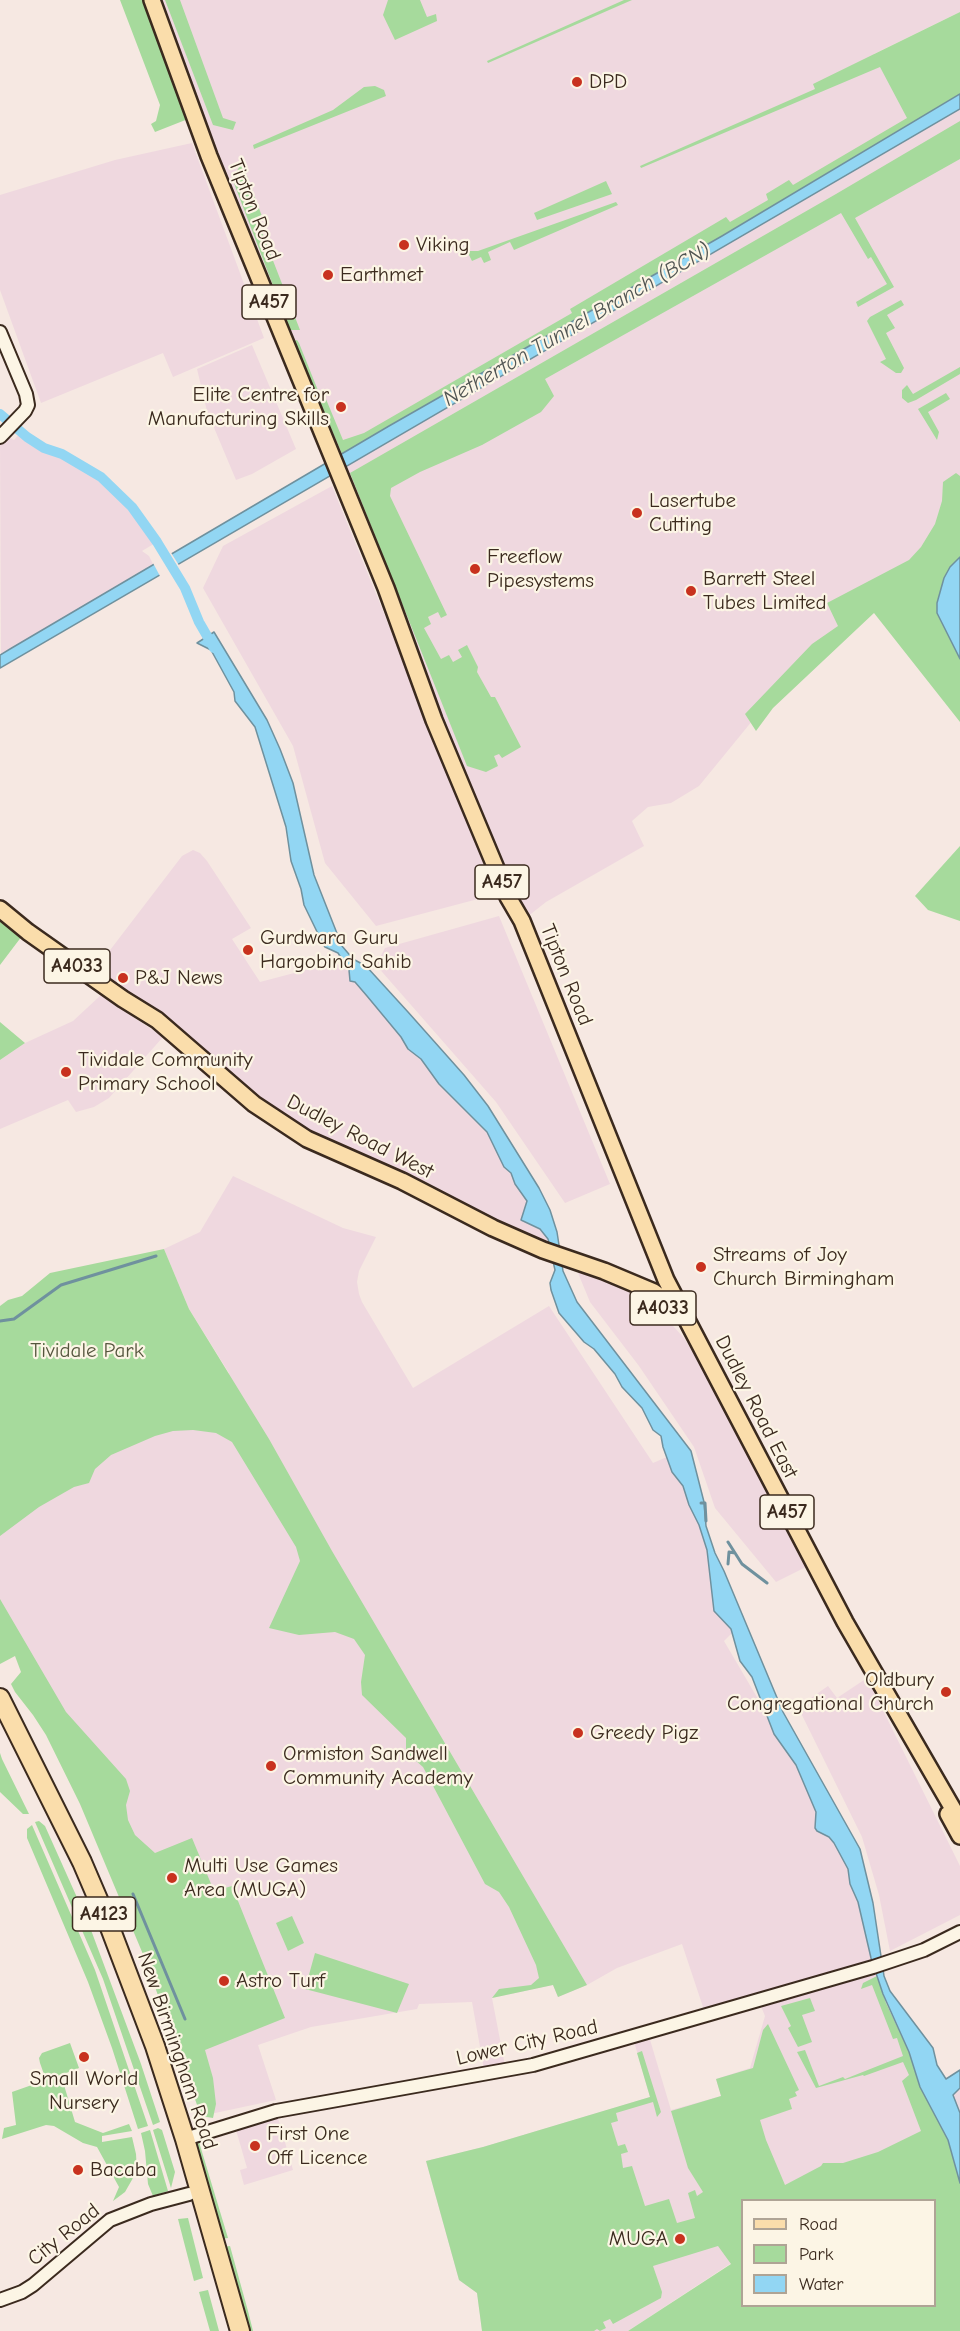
<!DOCTYPE html>
<html>
<head>
<meta charset="utf-8">
<style>
	body { margin:0 }
	#map { position:relative; width:960px; height:2331px; overflow:hidden; background:#f6e8e2; font-family:"Comic Neue",sans-serif }
	canvas { display:block }
	.legend { position:absolute; left:741px; top:2199px; width:195px; height:108px; box-sizing:border-box; background:#fcf5e5; border:2px solid #afa495; margin:0; padding:8px 10px; list-style:none; font-size:18px; color:#3b2a1e }
	.legend li { display:flex; align-items:center; gap:12px; height:30px }
	.legend b { width:30px; border:2px solid #afa495 }
</style>
</head>
<body>
<div id="map">
<canvas width="960" height="2331"></canvas>
<ul class="legend">
<li><b style="height:8px;background:#faddab"></b>Road</li>
<li><b style="height:16px;background:#a6da9c"></b>Park</li>
<li><b style="height:16px;background:#92d6f3"></b>Water</li>
</ul>
</div>
<script>
const ctx = document.querySelector('canvas').getContext('2d');
ctx.lineJoin = 'round';
function paint(path, color) { ctx.fillStyle = color; ctx.fill(path, 'evenodd'); }
const poly = rows => new Path2D(rows.map(r => 'M' + r).join(''));
function stroke(path, color, width, dash) { ctx.strokeStyle = color; ctx.lineWidth = width; ctx.lineCap = dash ? 'butt' : 'round'; ctx.setLineDash(dash || []); ctx.stroke(path); }
function drawText(font, color, halo, rows, align = 'center') {
  ctx.font = font + ' "Comic Neue",sans-serif'; ctx.lineWidth = 4.5; ctx.setLineDash([]); ctx.textBaseline = 'middle'; ctx.strokeStyle = halo; ctx.fillStyle = color; for (const [text, x, y, turn = 0] of rows) {
    ctx.save(); ctx.translate(x, y); ctx.rotate((+turn || 0) * Math.PI / 180); ctx.textAlign = isNaN(turn) ? turn : align; if (halo) ctx.strokeText(text, 0, 0); ctx.fillText(text, 0, 0); ctx.restore();
  }
}
const built = poly([
	[152,0,960,0,960,12,874,54,914,128,960,102,960,496,935,535,775,693,699,786,671,803,648,807,632,821,644,846,546,902,522,921,343,483,352,478,350,473,337,443,329,447],
	[192,143,264,338,173,377,163,353,41,403,0,290,0,195,115,160],
	[252,345,296,449,252,474,236,480,207,411,197,369],
	[21,432,44,448,62,454,101,477,132,507,157,542,142,551,149,556,153,564,1,655,0,437,4,434,14,440],
	[332,486,484,858,478,899,376,926,325,863,293,746,203,588,223,546],
	[193,850,200,853,207,861,251,928,232,939,260,982,336,962,340,967,347,962,498,1135,554,1244,542,1241,543,1250,307,1139,91,975,182,856],
	[499,916,610,1184,565,1203,496,1102,376,965,385,948],
	[101,995,163,1037,109,1098,94,1107,76,1112,68,1100,0,1129,0,1060,25,1043,73,1021],
	[233,1176,343,1228,376,1237,359,1271,357,1282,359,1294,362,1302,413,1388,549,1306,653,1463,676,1453,736,1629,724,1641,853,1861,876,1976,936,2094,960,2078,960,2189,909,2200,742,2200,742,2256,628,2331,482,2331,477,2293,459,2280,426,2161,483,2147,650,2097,633,2038,648,2033,671,2110,721,2096,716,2079,750,2068,765,2016,759,2001,706,2016,682,1944,617,1968,587,1985,558,1997,553,1985,492,1998,506,2071,485,2075,472,2002,419,2004,417,2009,311,2027,258,2045,276,2100,201,2116,201,2053,0,1612,0,1493,229,1373,189,1309,164,1249,200,1232],
	[582,1271,618,1285,654,1308,664,1316,684,1338,696,1357,806,1567,776,1582,715,1508,694,1447,639,1366,590,1302,578,1273],
	[867,1678,960,1866,960,1915,890,1951,879,1895,862,1837,798,1707,828,1686,837,1698],
	[276,2111,293,2170,244,2185,240,2170,247,2168,234,2123]
]);
const green = poly([
	[120,0,143,0,188,119,155,132,151,124,156,121,160,105],
	[165,0,180,0,223,118,236,122,233,130,213,125],
	[388,0,420,0,427,17,436,14,437,21,395,40,383,15],
	[624,0,632,0,488,63,487,61],
	[960,12,960,94,722,236,342,454,294,341,297,340,299,343,319,393,323,392,343,440,364,433,572,313,570,309,726,217,730,222,768,200,766,194,789,180,793,185,907,118,880,67,641,168,640,166,815,89,813,84],
	[375,86,384,90,386,96,254,149,253,145,333,110,364,87],
	[960,121,960,159,855,218,894,287,858,307,856,302,887,284,871,257,868,259,841,213,545,379,554,396,541,412,482,445,420,472,391,488,390,496,447,615,441,618,438,612,428,617,431,624,424,628,441,659,449,655,453,662,462,657,458,650,467,645,478,667,477,672,491,697,495,697,521,747,502,758,499,754,494,756,498,766,486,772,467,766,350,473,836,194],
	[242,163,263,219,258,222,300,330,290,330,232,178],
	[606,181,612,194,537,220,534,213],
	[616,202,618,205,514,250,510,242,488,252,491,260,484,263,481,257,472,261,467,251,478,251],
	[901,300,904,305,887,315,895,328,886,333,904,368,901,373,896,373,880,362,886,359,867,321,870,317],
	[960,367,960,374,916,400,908,403,902,398,902,390,907,385,913,394],
	[946,393,950,399,928,412,939,432,937,440,918,409],
	[956,473,960,476,960,557,944,578,937,603,937,612,960,659,960,722,874,613,773,708,756,731,745,714,812,644,838,626,827,603,909,560,921,547,935,524,942,501,943,482],
	[960,846,960,921,928,910,915,896],
	[0,919,22,936,0,965],
	[0,1022,25,1043,0,1060],
	[164,1249,189,1309,269,1439,332,1551,587,1985,558,1997,553,1985,492,1998,499,1989,531,1985,539,1978,536,1965,509,1907,499,1892,485,1884,423,1767,406,1752,406,1738,362,1695,361,1682,365,1655,354,1639,335,1632,299,1635,269,1628,300,1561,296,1547,232,1442,216,1433,193,1430,173,1431,155,1436,111,1455,95,1469,89,1483,74,1487,39,1507,0,1536,0,1306,8,1300,22,1296,50,1273],
	[0,1599,66,1712,126,1779,130,1791,126,1805,128,1820,135,1835,155,1853,192,1838,214,1891,232,1886,285,2018,205,2050,213,2078,216,2104,213,2118,201,2116,145,1959,80,1804,46,1735,33,1715,15,1692,11,1684,21,1672,15,1656,0,1664],
	[0,1753,2,1759,29,1814,23,1814,0,1792],
	[39,1821,45,1826,88,1922,141,2064,160,2122,153,2125,103,1979,35,1822],
	[32,1825,95,1970,148,2126,138,2129,112,2048,88,1982,27,1838,27,1829],
	[292,1916,304,1943,288,1951,276,1923],
	[315,1953,409,1984,397,2013,305,1989],
	[877,1976,886,2003,909,2052,920,2087,948,2140,960,2183,960,2331,628,2331,731,2264,718,2246,653,2266,662,2292,661,2298,613,2324,610,2319,603,2322,606,2328,600,2331,597,2329,594,2331,482,2331,477,2293,459,2280,426,2161,483,2147,650,2097,637,2053,642,2051,661,2112,657,2117,653,2102,616,2113,618,2121,611,2123,618,2146,625,2144,628,2152,621,2154,623,2168,632,2166,645,2206,669,2199,677,2223,695,2218,688,2193,695,2190,697,2196,703,2192,688,2168,671,2111,721,2096,716,2079,753,2068,763,2030,768,2024,799,2090,795,2092,797,2096,789,2099,792,2109,760,2120,766,2140,785,2185,821,2166,823,2163,843,2163,878,2152,921,2131,902,2081,909,2075,903,2062,864,2076,863,2075,816,2088,797,2052,805,2050,819,2086,843,2077,845,2079,903,2056,897,2038,893,2039,872,1985,861,1989,863,1983],
	[742,2200,934,2200,934,2306,742,2306],
	[810,1998,815,2011,802,2015,812,2042,798,2047,788,2028,791,2026,781,2006],
	[70,2043,79,2068,61,2075,75,2122,103,2133,129,2124,132,2131,102,2136,102,2142,132,2137,136,2154,137,2171,125,2192,113,2201,119,2187,97,2147,83,2143,54,2126,46,2125,2,2139,4,2128,16,2125,12,2092,46,2080,40,2063,39,2058,42,2053],
	[158,2128,162,2130,175,2172,171,2188,153,2130],
	[150,2130,168,2191,153,2196,148,2184,145,2151,141,2133],
	[199,2142,228,2238,220,2239,195,2149],
	[188,2218,203,2278,194,2281,178,2219],
	[230,2246,248,2311,253,2331,246,2331,223,2247],
	[208,2290,219,2331,210,2331,199,2292]
]);
const water = poly([
	[960,94,960,109,0,668,0,655,10,649,389,426,722,236,960,94],
	[960,557,960,659,937,613,937,603,944,578,950,567,960,557],
	[214,632,267,720,280,749,293,783,314,875,342,946,353,959,366,966,408,1012,464,1075,488,1106,539,1188,550,1210,557,1232,563,1271,577,1302,691,1451,704,1502,706,1526,715,1553,724,1571,783,1712,860,1849,873,1903,884,1976,890,1991,933,2048,937,2065,946,2079,960,2070,960,2088,953,2095,960,2113,960,2183,948,2140,920,2087,909,2052,883,1994,871,1958,858,1902,850,1884,848,1869,834,1843,829,1837,817,1831,815,1828,816,1812,796,1765,774,1734,752,1677,740,1661,731,1629,714,1611,707,1550,699,1525,689,1505,683,1486,672,1472,663,1447,661,1436,653,1430,642,1408,622,1387,615,1374,594,1349,584,1342,559,1313,551,1290,550,1283,555,1270,548,1239,540,1229,521,1220,527,1201,515,1184,511,1173,504,1167,487,1132,439,1084,421,1059,408,1049,401,1037,367,996,355,982,350,981,349,970,338,953,325,947,322,942,304,905,301,889,291,861,286,827,255,727,235,701,234,692,211,650,197,643,214,632]
]);
const pier = poly([
	[170,551,180,567,161,578,152,561]
]);
const stream = poly([
	[0,1321,14,1319,61,1285,156,1256],
	[701,1503,705,1503,706,1521],
	[728,1542,742,1564,767,1583],
	[728,1564,729,1552,735,1553],
	[133,1894,185,2019]
]);
const canal = poly([
	[0,414,27,437,44,448,62,454,101,477,132,507,157,542,185,588,199,622,214,648]
]);
const minor = poly([
	[0,332,26,394,28,405,25,411,0,437],
	[185,2139,276,2111,533,2065,873,1967,924,1950,960,1932],
	[0,2300,22,2292,33,2285,110,2220,151,2204,189,2194]
]);
const major = poly([
	[152,0,209,156,386,588,434,720,508,897,522,921,666,1280,845,1622,960,1821],
	[0,909,28,932,123,999,157,1020,254,1104,307,1139,402,1181,493,1228,543,1250,604,1271,654,1292,680,1311],
	[948,1814,960,1836]
]);
const highway = poly([
	[0,1698,82,1862,109,1925,155,2046,185,2139,240,2331]
]);
const markers = [
	[577,82,6,"#c8321e"],
	[404,245,6,"#c8321e"],
	[328,275,6,"#c8321e"],
	[341,407,6,"#c8321e"],
	[637,513,6,"#c8321e"],
	[475,569,6,"#c8321e"],
	[691,591,6,"#c8321e"],
	[248,950,6,"#c8321e"],
	[123,978,6,"#c8321e"],
	[66,1072,6,"#c8321e"],
	[701,1267,6,"#c8321e"],
	[946,1692,6,"#c8321e"],
	[578,1733,6,"#c8321e"],
	[271,1766,6,"#c8321e"],
	[172,1878,6,"#c8321e"],
	[224,1981,6,"#c8321e"],
	[84,2057,6,"#c8321e"],
	[255,2146,6,"#c8321e"],
	[78,2170,6,"#c8321e"],
	[680,2239,6,"#c8321e"]
];
const shields = [
	[269,302,54],
	[502,882,54],
	[77,966,66],
	[663,1308,66],
	[787,1512,54],
	[104,1914,63]
];
const shieldNames = [
	["A457",269,302],
	["A457",502,882],
	["A4033",77,966],
	["A4033",663,1308],
	["A457",787,1512],
	["A4123",104,1914]
];
const poiNames = [
	["DPD",589,82],
	["Viking",416,245],
	["Earthmet",340,275],
	["Elite Centre for",329,395,"right"],
	["Manufacturing Skills",329,419,"right"],
	["Lasertube",649,501],
	["Cutting",649,525],
	["Freeflow",487,557],
	["Pipesystems",487,581],
	["Barrett Steel",703,579],
	["Tubes Limited",703,603],
	["Gurdwara Guru",260,938],
	["Hargobind Sahib",260,962],
	["P&J News",135,978],
	["Tividale Community",78,1060],
	["Primary School",78,1084],
	["Streams of Joy",713,1255],
	["Church Birmingham",713,1279],
	["Oldbury",934,1680,"right"],
	["Congregational Church",934,1704,"right"],
	["Greedy Pigz",590,1733],
	["Ormiston Sandwell",283,1754],
	["Community Academy",283,1778],
	["Multi Use Games",184,1866],
	["Area (MUGA)",184,1890],
	["Astro Turf",236,1981],
	["Small World",84,2079,"center"],
	["Nursery",84,2103,"center"],
	["First One",267,2134],
	["Off Licence",267,2158],
	["Bacaba",90,2170],
	["MUGA",668,2239,"right"]
];
const streetNames = [
	["Tipton Road",254,210,68],
	["Tipton Road",566,975,68],
	["Dudley Road West",360,1137,27],
	["Dudley Road East",756,1407,63],
	["Lower City Road",527,2043,-13],
	["New Birmingham Road",177,2051,71],
	["City Road",64,2235,-39]
];
const parkNames = [
	["Tividale Park",87,1351]
];
const waterNames = [
	["Netherton Tunnel Branch (BCN)",577,325,-30]
];
paint(built, '#efd8df');
paint(green, '#a6da9c');
paint(water, '#92d6f3');
stroke(water, '#6f919e', 1.5);
paint(pier, '#f6e8e2');
stroke(stream, '#6f919e', 3);
stroke(canal, '#92d6f3', 10);
stroke(minor, '#3b2a1e', 16);
stroke(major, '#3b2a1e', 20);
stroke(highway, '#3b2a1e', 22);
stroke(minor, '#fcf5e5', 12);
stroke(major, '#faddab', 15);
stroke(highway, '#faddab', 18);
for (const [x, y, r, color] of markers) { const dot = new Path2D(); dot.arc(x, y, r, 0, 2 * Math.PI); ctx.fillStyle = color; ctx.fill(dot); stroke(dot, '#fcf5e5', 2); }
for (const [x, y, w] of shields) { const box = new Path2D(); box.roundRect(x - w / 2, y - 17, w, 34, 4.5); ctx.fillStyle = '#fcf5e5'; ctx.fill(box); stroke(box, '#3b2a1e', 1.5); }
drawText('bold 20px', '#3b2a1e', null, shieldNames);
drawText('21px', '#3b2a1e', '#fcf5e5', poiNames, 'left');
drawText('21px', '#3b2a1e', '#fcf5e5', streetNames);
drawText('21px', '#56563e', '#fcf5e5', parkNames);
drawText('italic 22px', '#515553', '#fcf5e5', waterNames);
</script>
</body>
</html>
